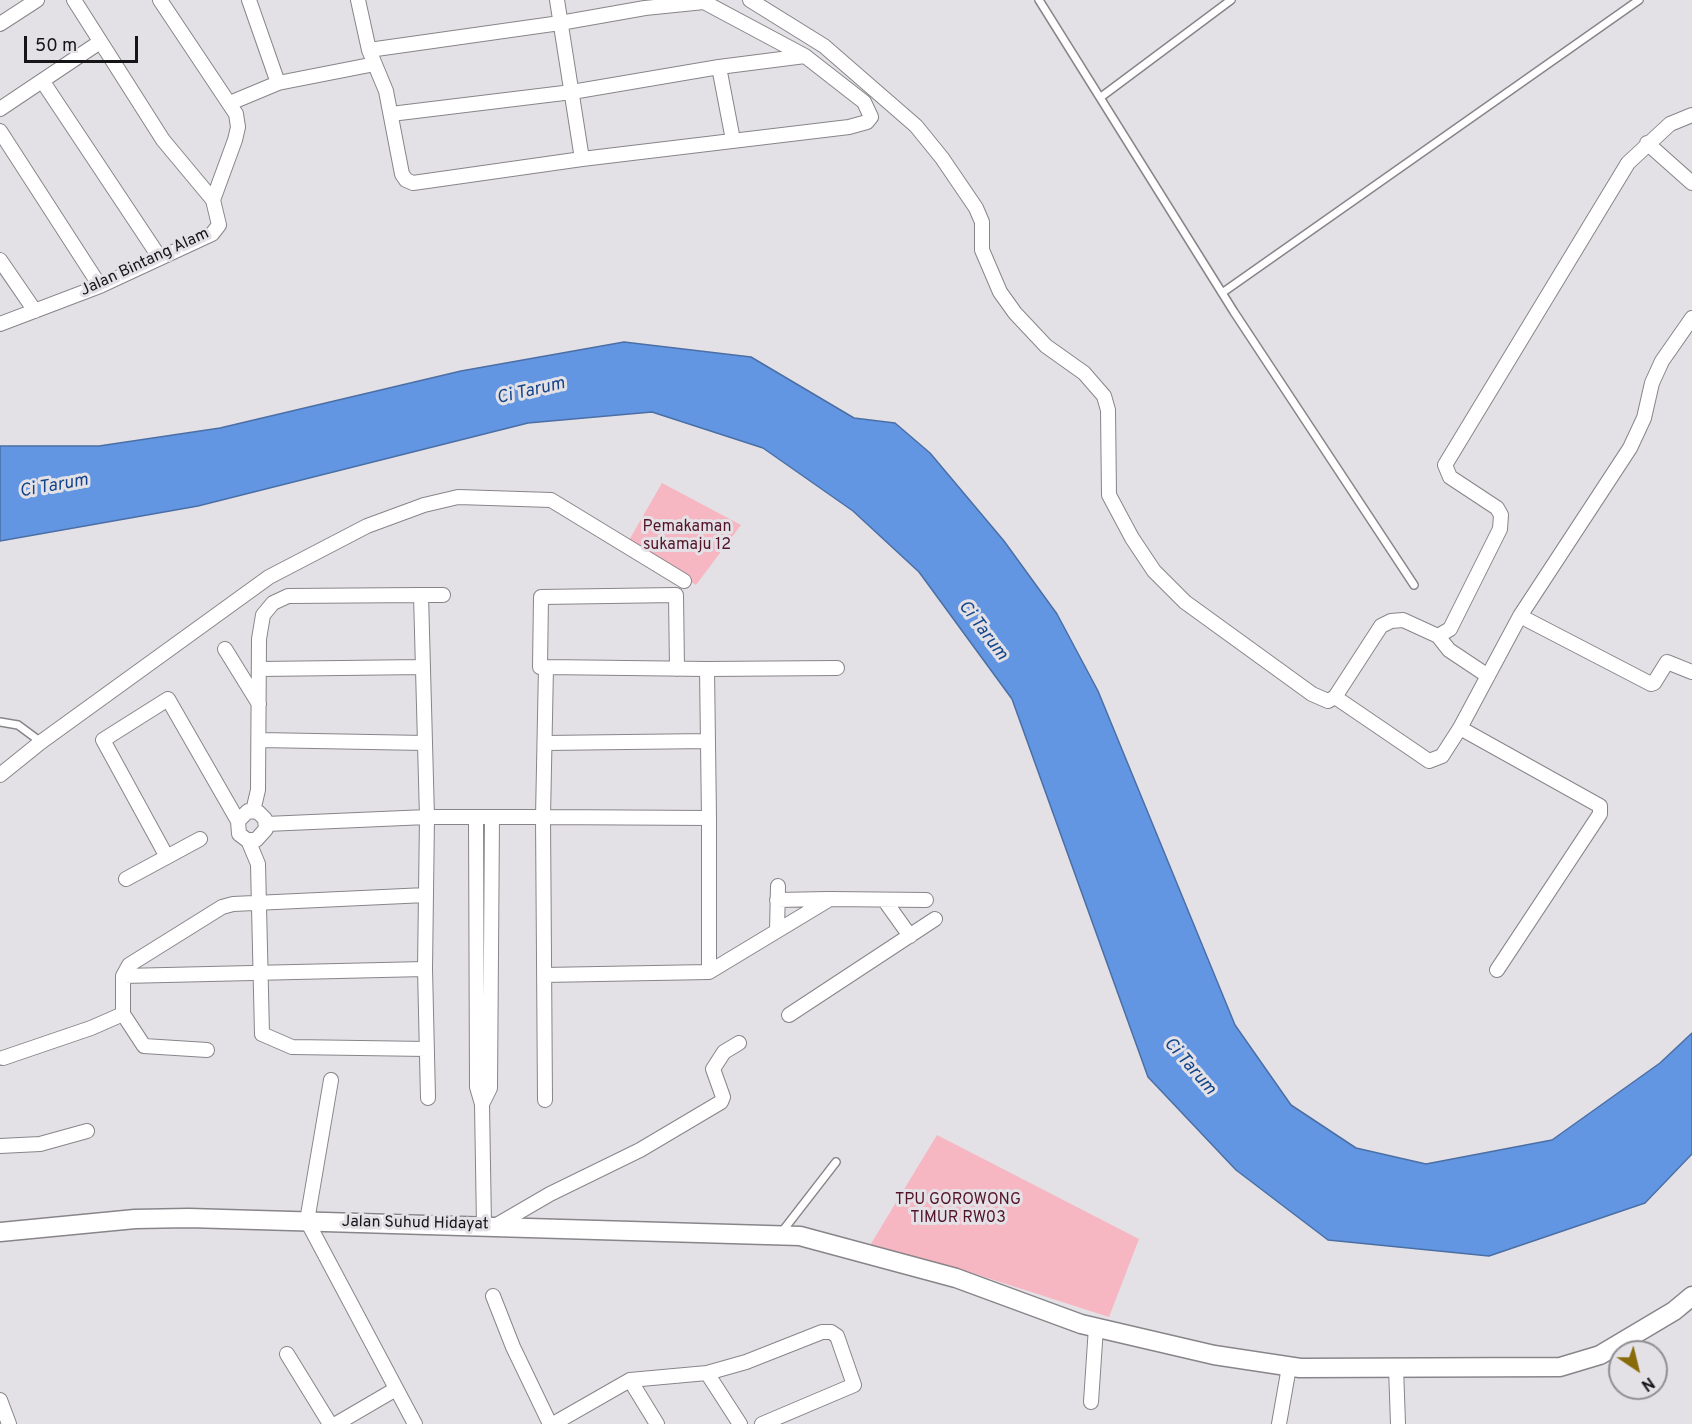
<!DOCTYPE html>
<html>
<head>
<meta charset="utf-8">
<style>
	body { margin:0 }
	#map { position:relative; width:1692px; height:1424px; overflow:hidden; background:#e4e1e6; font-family:Overpass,sans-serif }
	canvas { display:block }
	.north { position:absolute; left:1608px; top:1340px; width:60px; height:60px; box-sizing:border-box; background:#e4e1e6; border:2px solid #918f93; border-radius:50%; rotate:145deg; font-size:16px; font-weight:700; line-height:24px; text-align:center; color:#151416 }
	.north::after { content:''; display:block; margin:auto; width:21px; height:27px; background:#8a6b0b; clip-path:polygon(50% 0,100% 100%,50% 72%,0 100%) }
	.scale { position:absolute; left:24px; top:36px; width:114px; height:27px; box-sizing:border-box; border:3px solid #151416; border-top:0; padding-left:8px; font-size:18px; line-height:21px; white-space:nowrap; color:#151416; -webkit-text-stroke:4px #e4e1e6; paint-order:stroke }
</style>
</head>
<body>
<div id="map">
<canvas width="1692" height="1424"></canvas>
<div class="north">N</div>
<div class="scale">50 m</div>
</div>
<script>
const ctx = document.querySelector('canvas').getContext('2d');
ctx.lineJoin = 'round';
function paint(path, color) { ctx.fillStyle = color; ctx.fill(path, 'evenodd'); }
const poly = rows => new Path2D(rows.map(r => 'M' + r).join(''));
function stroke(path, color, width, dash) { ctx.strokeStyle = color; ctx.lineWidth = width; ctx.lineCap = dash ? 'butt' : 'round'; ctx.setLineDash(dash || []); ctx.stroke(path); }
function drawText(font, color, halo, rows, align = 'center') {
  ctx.font = font + ' Overpass,sans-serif'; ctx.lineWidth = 6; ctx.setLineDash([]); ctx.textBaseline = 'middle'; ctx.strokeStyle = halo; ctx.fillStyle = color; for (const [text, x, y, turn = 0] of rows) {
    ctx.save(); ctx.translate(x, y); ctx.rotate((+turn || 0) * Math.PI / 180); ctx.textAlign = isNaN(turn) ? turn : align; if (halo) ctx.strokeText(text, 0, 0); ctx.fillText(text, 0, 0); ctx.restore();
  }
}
const green = poly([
	[662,483,741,525,696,585,628,542],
	[937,1135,1139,1239,1109,1317,969,1272,869,1247]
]);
const water = poly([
	[624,342,751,357,854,418,895,423,930,453,1004,541,1057,614,1098,691,1235,1025,1291,1105,1356,1148,1426,1164,1552,1140,1660,1063,1692,1033,1692,1154,1645,1203,1489,1256,1328,1240,1236,1170,1148,1077,1012,699,919,572,853,511,763,448,652,412,528,423,198,506,0,541,0,446,99,446,220,428,461,371,624,342]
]);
const lane = poly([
	[1039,0,1234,312,1414,585],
	[1101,97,1231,0],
	[1222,293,1639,0],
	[0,722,18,725,41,742],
	[781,1233,836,1162]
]);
const street = poly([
	[74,0,163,140,213,200],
	[249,0,278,83],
	[358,0,369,50,386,91,402,174,406,180,413,183,582,159,557,0],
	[750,0,824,46,916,126,942,158,976,208,982,222,982,250,1000,292,1015,313,1046,346,1084,373,1104,396,1108,410,1109,495,1132,538,1154,571,1185,602,1312,694,1328,701,1335,697,1429,761,1442,756,1460,728,1520,616,1630,448,1644,418,1652,383,1662,361,1692,318],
	[0,24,37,0],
	[369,50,560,23,645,8,704,2,805,56,864,102,871,117,867,122,849,127,582,159],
	[719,67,733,140],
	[43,82,160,258],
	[230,103,278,83,375,64],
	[0,109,100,42],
	[391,114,572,92,719,67,805,56],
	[0,131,100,286],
	[1647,143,1692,183],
	[0,260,35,311],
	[0,324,100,286,212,234,219,225,213,200,235,140,238,127,236,114,160,0],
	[421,595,443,595],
	[1520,616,1651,684,1654,683,1667,662,1692,672],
	[1438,636,1449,650,1488,676],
	[225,649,259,704],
	[546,667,540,667,541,597,676,595,677,669],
	[260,669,423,667],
	[707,669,837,668],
	[1335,697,1381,626,1391,621,1403,620,1438,636,1450,629,1500,529,1501,515,1497,508,1450,477,1445,465,1628,163,1670,124,1692,115],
	[1460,728,1600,806,1600,814,1497,970],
	[260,740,425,743],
	[545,743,708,741],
	[0,775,41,742,269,577,367,526,424,505,458,497,551,500,684,581],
	[253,811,258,790,259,639,263,615,273,603,288,596,421,595,427,817,425,969,428,1098],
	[476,817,477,1087,482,1104,484,1226],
	[266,824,427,817,543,817,709,818,707,669,546,667,543,817,545,1100],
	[248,840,258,864,262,1034,292,1047,427,1049],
	[167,857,103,740,168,699,238,821,239,834,247,840,256,840,266,829,265,819,258,812,248,811,238,821],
	[126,879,200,839],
	[777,900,828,899],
	[885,901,910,936],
	[777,931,778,886],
	[709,972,830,899,926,900],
	[544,975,709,972,709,818],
	[123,976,425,969],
	[789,1015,935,919],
	[207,1050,144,1046,123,1014,123,976,129,965,222,907,233,904,426,895],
	[3,1058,91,1028,123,1014],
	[331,1080,307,1221,415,1424],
	[482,1104,490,1088,492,817],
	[0,1146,40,1144,87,1131],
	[495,1226,550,1194,640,1150,721,1102,723,1097,713,1069,724,1052,739,1043],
	[493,1296,513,1347,550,1424],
	[287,1354,330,1424],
	[1396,1367,1398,1424],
	[707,1373,746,1362,822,1332,831,1332,837,1336,854,1385,762,1424],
	[630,1380,657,1424],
	[0,1400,9,1424],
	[1091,1402,1096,1327],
	[336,1424,396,1389],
	[553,1424,630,1380,707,1373,740,1424],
	[1279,1424,1289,1367]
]);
const secondary = poly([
	[0,1232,135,1219,189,1218,800,1236,956,1278,1081,1324,1214,1355,1300,1368,1560,1367,1600,1355,1674,1311,1692,1296]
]);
const streetNames = [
	["Jalan Bintang Alam",145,263,-25],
	["Jalan Suhud Hidayat",415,1224,1]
];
const parkNames = [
	["Pemakaman",687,528],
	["sukamaju 12",687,546],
	["TPU GOROWONG",958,1201],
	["TIMUR RW03",958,1219]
];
const waterNames = [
	["Ci Tarum",531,392,-13],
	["Ci Tarum",54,487,-10],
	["Ci Tarum",982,631,53],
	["Ci Tarum",1189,1067,49]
];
paint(green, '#f6b6c2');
paint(water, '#6296e2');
stroke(water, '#4b6fa5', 1.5);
stroke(lane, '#88858a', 10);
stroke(street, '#88858a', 16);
stroke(secondary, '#88858a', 21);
stroke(lane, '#fff', 7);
stroke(street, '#fff', 14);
stroke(secondary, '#fff', 18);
drawText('16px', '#151416', '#e4e1e6', streetNames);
drawText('16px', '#531427', '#e4e1e6', parkNames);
drawText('italic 18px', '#14458a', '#e4e1e6', waterNames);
</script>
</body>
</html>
